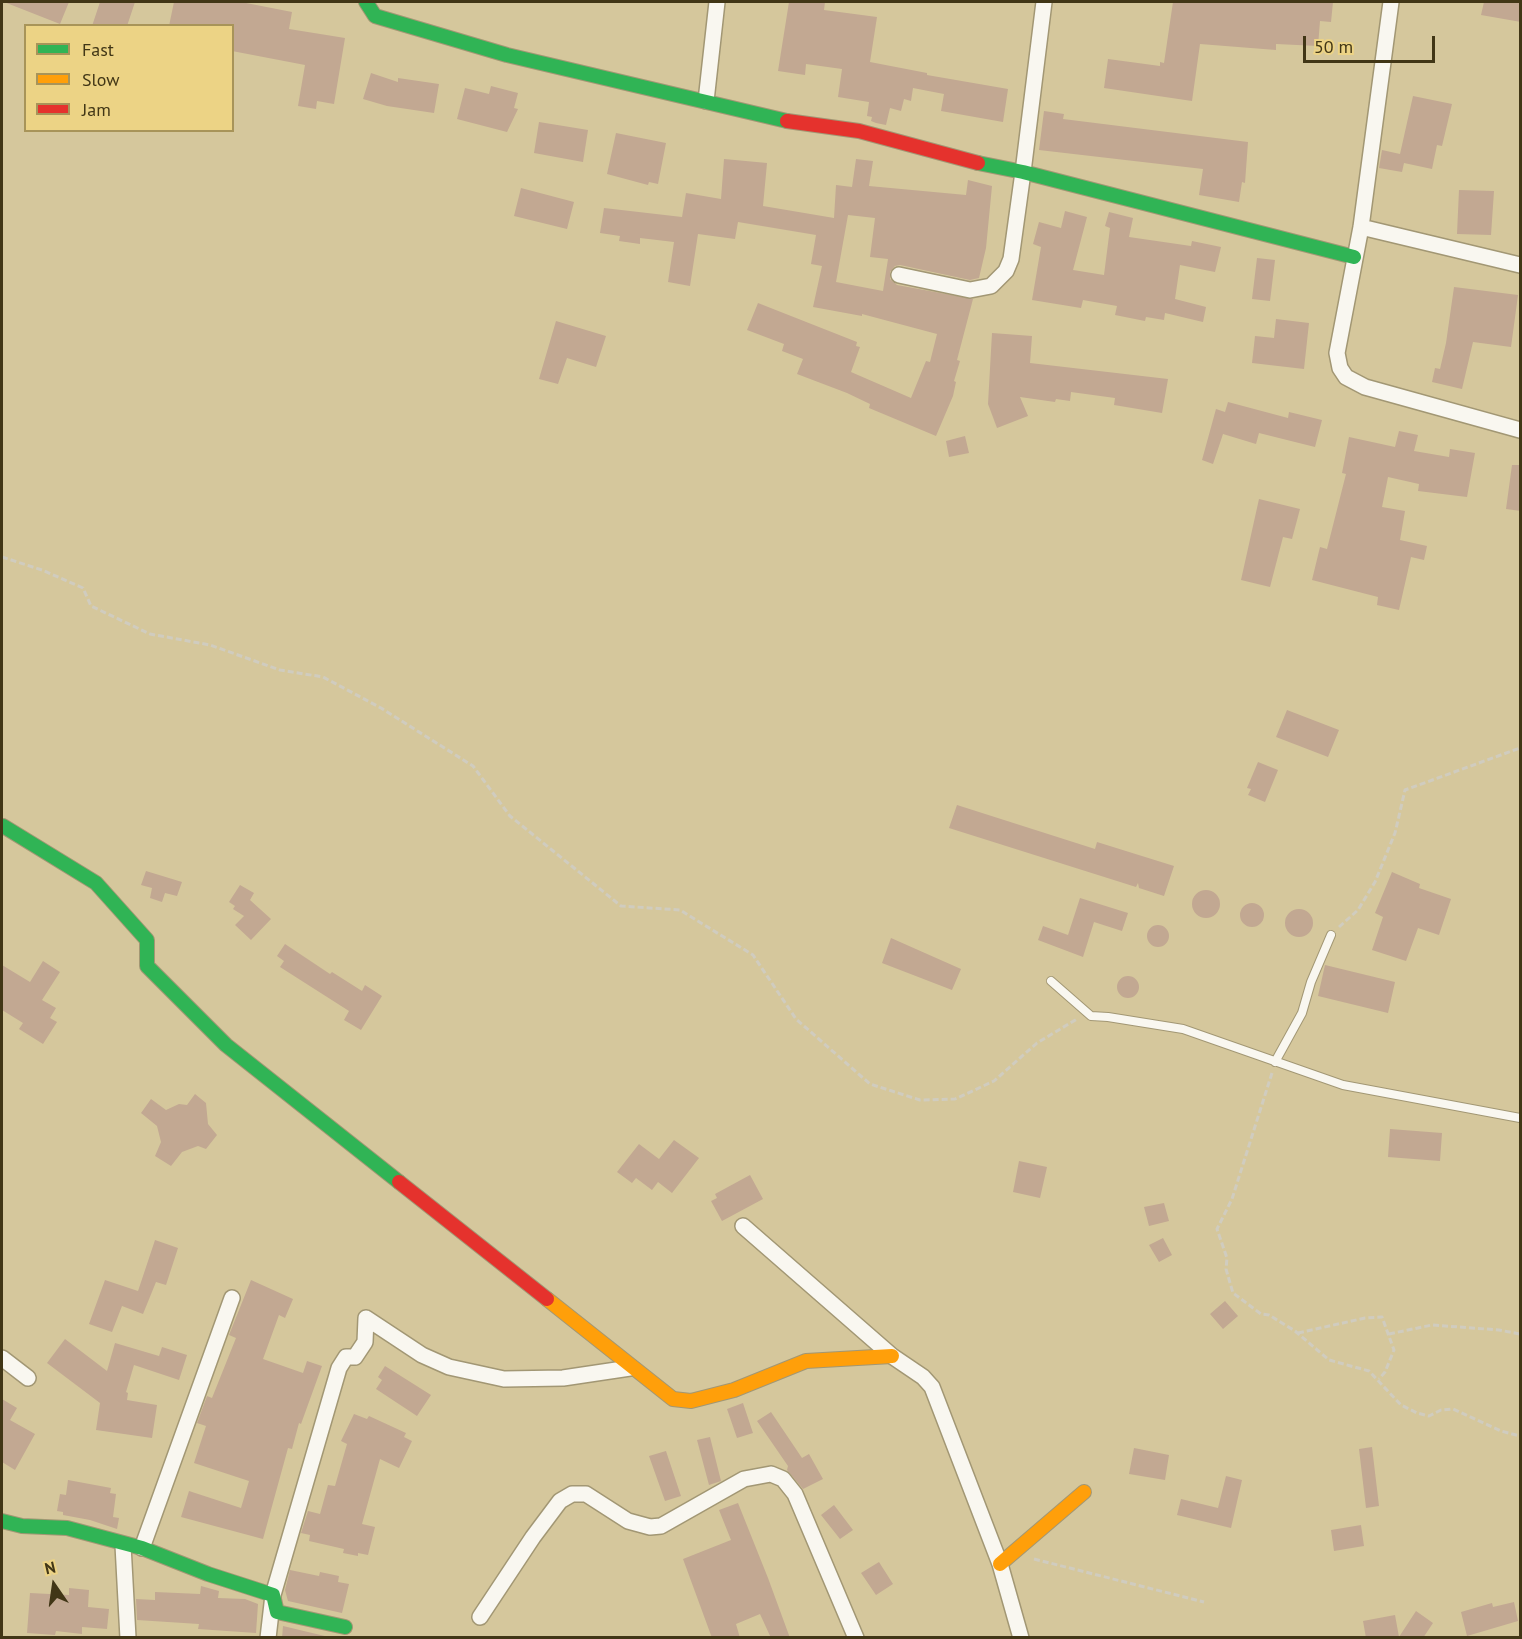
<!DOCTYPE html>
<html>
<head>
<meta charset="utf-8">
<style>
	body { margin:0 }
	#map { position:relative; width:1522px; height:1639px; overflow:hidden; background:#d5c79c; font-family:"PT Sans",sans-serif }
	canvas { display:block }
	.frame { position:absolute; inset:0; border:3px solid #413616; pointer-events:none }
	.legend { position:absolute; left:24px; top:24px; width:210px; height:108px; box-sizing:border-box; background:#ecd385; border:2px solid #a89459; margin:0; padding:8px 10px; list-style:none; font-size:18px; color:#413616 }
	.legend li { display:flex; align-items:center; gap:12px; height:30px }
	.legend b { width:30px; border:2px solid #a89459 }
	.north { position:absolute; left:24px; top:1555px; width:60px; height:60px; -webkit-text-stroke:4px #ecd385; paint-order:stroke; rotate:347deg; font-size:16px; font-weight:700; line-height:24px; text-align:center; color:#413616 }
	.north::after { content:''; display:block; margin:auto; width:21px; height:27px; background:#413616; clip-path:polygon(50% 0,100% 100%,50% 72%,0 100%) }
	.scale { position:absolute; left:1303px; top:36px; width:132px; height:27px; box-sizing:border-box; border:3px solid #413616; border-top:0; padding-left:8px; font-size:18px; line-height:21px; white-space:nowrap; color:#413616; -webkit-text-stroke:4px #ecd385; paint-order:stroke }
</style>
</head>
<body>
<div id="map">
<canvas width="1522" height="1639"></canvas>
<div class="frame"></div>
<ul class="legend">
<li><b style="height:8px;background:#30b455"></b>Fast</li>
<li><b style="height:8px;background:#ff9f0a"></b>Slow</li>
<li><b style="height:8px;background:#e5322d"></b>Jam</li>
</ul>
<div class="north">N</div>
<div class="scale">50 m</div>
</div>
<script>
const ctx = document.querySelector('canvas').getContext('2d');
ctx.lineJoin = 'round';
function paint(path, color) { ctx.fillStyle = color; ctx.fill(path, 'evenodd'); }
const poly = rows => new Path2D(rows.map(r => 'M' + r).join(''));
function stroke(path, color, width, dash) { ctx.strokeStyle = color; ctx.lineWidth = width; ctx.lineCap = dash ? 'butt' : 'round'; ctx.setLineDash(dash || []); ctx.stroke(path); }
const building = poly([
	[4,2,69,2,60,24],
	[100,2,135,2,127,26,92,26],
	[174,2,241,2,292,12,289,29,345,38,334,104,317,101,316,109,298,106,305,65,232,51,232,26,169,26],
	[789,2,825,2,824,10,877,17,870,62,927,73,927,75,1008,89,1003,122,941,111,944,94,913,88,911,101,904,99,901,111,890,108,886,125,876,123,871,121,872,117,867,116,869,102,838,97,842,69,806,64,805,75,778,71],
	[1173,2,1333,2,1331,22,1320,21,1318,46,1276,44,1276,50,1200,44,1192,101,1104,88,1108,59,1160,66,1160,62,1164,63],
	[1484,2,1521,2,1521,22,1481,15],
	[371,73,398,82,398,78,439,84,434,113,387,106,363,99],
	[491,86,518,93,514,108,518,109,507,132,457,119,465,88,489,94],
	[1413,96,1452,104,1442,146,1437,145,1432,169,1404,163,1402,172,1379,168,1382,150,1400,154],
	[1044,111,1064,114,1063,119,1248,142,1245,183,1242,182,1239,202,1199,195,1203,169,1039,150],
	[539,122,588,130,583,162,534,153],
	[616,133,666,143,658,184,649,182,648,185,607,174],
	[724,159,767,163,763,206,834,218,836,185,852,187,856,159,873,161,869,186,966,195,968,180,992,186,986,248,979,278,970,280,900,265,895,266,890,272,890,279,897,285,973,299,957,360,960,361,954,381,956,382,953,396,936,436,869,408,870,404,847,393,797,374,803,359,782,351,784,344,747,330,758,303,857,342,856,346,860,347,851,372,911,398,926,361,930,362,937,334,862,314,862,316,813,307,822,266,811,264,816,235,738,222,735,239,698,234,690,286,668,282,674,242,640,238,640,244,619,241,620,236,600,233,604,208,682,217,686,193,721,199],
	[848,215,875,218,870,257,888,259,883,291,836,282],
	[521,188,574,202,567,229,514,216],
	[1459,190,1494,191,1491,235,1457,234],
	[1065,211,1087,217,1073,270,1104,275,1110,228,1105,226,1109,212,1133,218,1129,237,1191,246,1192,241,1221,247,1215,272,1180,265,1175,299,1206,307,1203,322,1165,313,1164,320,1146,317,1145,321,1115,315,1117,306,1083,300,1081,308,1032,300,1041,247,1033,244,1039,222,1061,228],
	[1257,258,1275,260,1270,301,1252,299],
	[1454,287,1518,295,1511,347,1473,342,1462,389,1432,382,1435,368,1440,369,1446,343],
	[1276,319,1309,323,1304,369,1252,363,1255,336,1274,338],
	[556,321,606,336,596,367,567,358,558,384,539,379],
	[992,333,1032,336,1030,363,1168,379,1162,413,1114,405,1115,398,1071,392,1070,401,1056,399,1055,402,1020,397,1028,416,997,428,988,404],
	[1228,402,1288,418,1289,412,1322,420,1315,447,1259,433,1256,444,1223,434,1213,464,1202,460,1216,409,1225,412],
	[1399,431,1418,435,1414,451,1449,457,1450,449,1475,453,1467,497,1418,491,1419,484,1388,477,1382,507,1405,511,1400,540,1427,546,1424,560,1411,557,1399,610,1377,605,1378,597,1312,580,1320,547,1327,549,1346,474,1342,473,1349,437,1395,447],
	[965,436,969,453,949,457,946,441],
	[1512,465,1521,465,1521,511,1506,509],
	[1259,499,1300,509,1292,539,1283,537,1270,587,1241,580],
	[1287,710,1339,730,1328,757,1276,737],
	[1258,762,1278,770,1265,802,1248,795,1251,789,1247,788],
	[957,805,1095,849,1097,842,1174,866,1164,896,1139,888,1138,883,1136,887,949,828],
	[146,871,182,882,177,896,165,893,162,902,150,898,152,888,141,885],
	[1392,872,1420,884,1419,888,1451,899,1439,935,1418,928,1406,961,1372,950,1383,917,1375,913],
	[240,885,254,893,250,900,271,919,251,940,235,925,244,916,233,909,235,906,229,902],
	'1192 904a14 14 0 1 1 28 0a14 14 0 1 1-28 0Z',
	[1080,898,1128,913,1122,931,1094,922,1083,957,1038,940,1043,926,1068,935],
	'1240 915a12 12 0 1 1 24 0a12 12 0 1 1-24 0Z',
	'1285 923a14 14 0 1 1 28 0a14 14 0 1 1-28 0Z',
	'1147 936a11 11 0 1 1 22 0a11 11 0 1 1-22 0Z',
	[891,938,961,969,952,990,882,963],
	[285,944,330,974,332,972,362,991,365,985,382,996,361,1030,344,1020,349,1011,280,967,284,961,277,956],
	[43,961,60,972,42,1000,56,1008,50,1018,57,1022,43,1044,19,1029,23,1023,2,1010,2,965,30,982],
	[1325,965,1395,982,1388,1013,1318,996],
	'1117 987a11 11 0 1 1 22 0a11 11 0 1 1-22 0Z',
	[195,1094,206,1103,208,1124,217,1135,206,1149,198,1146,182,1152,171,1166,155,1156,161,1142,157,1126,141,1113,151,1099,166,1110,179,1104,187,1105],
	[1390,1129,1442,1133,1440,1161,1388,1157],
	[674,1140,699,1158,672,1193,658,1182,652,1190,636,1178,632,1183,617,1172,639,1144,659,1159],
	[1019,1161,1047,1167,1040,1198,1013,1192],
	[750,1175,763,1199,722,1221,711,1201,717,1198,715,1194],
	[1164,1203,1169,1221,1149,1226,1144,1207],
	[1163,1238,1172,1255,1159,1262,1149,1245],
	[155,1240,178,1248,166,1285,156,1282,143,1314,122,1306,112,1332,89,1324,105,1280,138,1291],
	[251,1280,293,1299,285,1318,279,1315,263,1359,303,1373,307,1361,322,1366,301,1424,299,1423,292,1449,288,1448,263,1539,181,1517,189,1491,241,1508,249,1481,194,1463,206,1426,197,1423,207,1396,212,1398,236,1338,229,1335],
	[1225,1301,1238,1316,1223,1329,1210,1314],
	[65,1339,107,1371,115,1343,159,1356,162,1347,187,1355,179,1380,134,1365,126,1392,128,1393,127,1400,157,1405,152,1438,96,1430,100,1403,47,1363],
	[385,1366,431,1395,417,1416,376,1389,382,1380,378,1377],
	[2,1399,17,1408,10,1420,35,1434,15,1470,2,1462],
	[743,1403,753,1433,737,1438,727,1409],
	[771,1412,802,1458,809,1454,823,1479,803,1489,787,1470,788,1466,757,1421],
	[354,1414,367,1419,369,1416,406,1433,404,1437,412,1441,399,1468,380,1459,362,1524,375,1527,368,1555,358,1553,358,1556,343,1553,344,1549,309,1541,310,1535,301,1533,308,1511,320,1514,328,1485,335,1486,347,1444,341,1441],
	[710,1437,721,1481,709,1485,697,1440],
	[1372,1447,1379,1506,1366,1508,1359,1449],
	[1134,1448,1169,1455,1165,1480,1129,1474],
	[666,1451,681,1496,665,1501,649,1456],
	[1226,1476,1242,1480,1231,1528,1177,1515,1181,1499,1218,1508],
	[68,1480,111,1488,110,1493,116,1494,113,1517,119,1518,117,1529,90,1520,63,1515,63,1512,57,1511,60,1494,66,1495],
	[738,1503,768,1578,790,1638,771,1638,760,1614,736,1624,740,1638,712,1638,683,1559,731,1540,719,1510],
	[834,1505,853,1530,840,1539,821,1515],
	[1361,1525,1364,1546,1334,1551,1331,1530],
	[879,1562,893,1584,876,1595,861,1573],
	[290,1570,319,1576,320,1572,339,1576,338,1582,349,1584,342,1613,288,1601,285,1590],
	[201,1586,219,1591,218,1598,245,1599,258,1604,256,1633,198,1629,199,1624,137,1620,136,1599,155,1600,155,1592,200,1594],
	[69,1588,89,1590,88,1607,109,1609,107,1629,82,1627,82,1634,56,1631,55,1635,27,1633,30,1593,69,1595],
	[1514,1602,1518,1621,1467,1636,1461,1612,1492,1603,1493,1607],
	[1416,1611,1433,1623,1423,1638,1366,1638,1363,1621,1395,1615,1399,1637],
	[283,1626,333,1638,282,1638]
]);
const path = poly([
	[2,557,42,570,83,588,91,606,150,634,210,645,280,670,323,677,381,708,473,766,510,816,621,906,680,910,753,955,796,1019,870,1084,920,1100,955,1099,994,1081,1037,1043,1077,1019],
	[1339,927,1358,910,1375,882,1395,833,1405,790,1520,748],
	[1272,1073,1232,1199,1217,1229,1227,1258,1226,1269,1233,1293,1261,1314,1269,1315,1295,1331,1329,1360,1369,1371,1401,1405,1417,1413,1429,1416,1441,1410,1453,1409,1501,1431,1520,1436],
	[1298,1333,1365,1318,1382,1317,1394,1350,1385,1372,1379,1379],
	[1389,1334,1432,1325,1499,1330,1520,1334],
	[1034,1559,1204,1602]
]);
const lane = poly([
	[1051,981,1091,1016,1108,1017,1183,1029,1343,1085,1520,1118],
	[1275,1062,1302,1013,1311,982,1331,935]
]);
const street = poly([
	[1391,2,1361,227,1337,353,1340,368,1346,377,1365,387,1520,430],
	[706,101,717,2],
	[1361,227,1520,265],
	[899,275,970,290,991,286,1006,271,1011,259,1023,172,1044,2],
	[743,1226,892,1356,923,1377,932,1387,1000,1564,1021,1638],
	[366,1318,422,1355,449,1367,504,1379,563,1378,630,1368],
	[2,1358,28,1378],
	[123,1545,128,1638],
	[142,1548,232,1298],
	[480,1617,533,1537,560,1501,572,1494,586,1494,628,1521,650,1527,661,1526,744,1479,771,1474,783,1479,795,1494,856,1638],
	[268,1638,273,1595,339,1368,346,1357,355,1357,365,1342,366,1318]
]);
const fast = poly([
	[366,2,375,16,507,55,787,121],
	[978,163,1023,172,1354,257],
	[3,826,96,883,147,940,147,966,226,1045,399,1182],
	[2,1521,22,1526,67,1528,142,1548,208,1574,273,1595,277,1612,345,1627]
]);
const slow = poly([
	[547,1299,673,1399,691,1401,734,1390,806,1361,892,1356],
	[1000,1564,1084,1492]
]);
const jam = poly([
	[787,121,859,131,978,163],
	[399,1182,547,1299]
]);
paint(building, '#c2a892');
stroke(lane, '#a29774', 10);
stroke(street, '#a29774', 18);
stroke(fast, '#a29774', 16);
stroke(slow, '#a29774', 16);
stroke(jam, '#a29774', 16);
stroke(path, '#d0ccbf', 3, [6, 3]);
stroke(lane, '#f9f7f0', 8);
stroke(street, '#f9f7f0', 15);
stroke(fast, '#30b455', 14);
stroke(slow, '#ff9f0a', 14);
stroke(jam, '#e5322d', 14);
</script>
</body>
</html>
